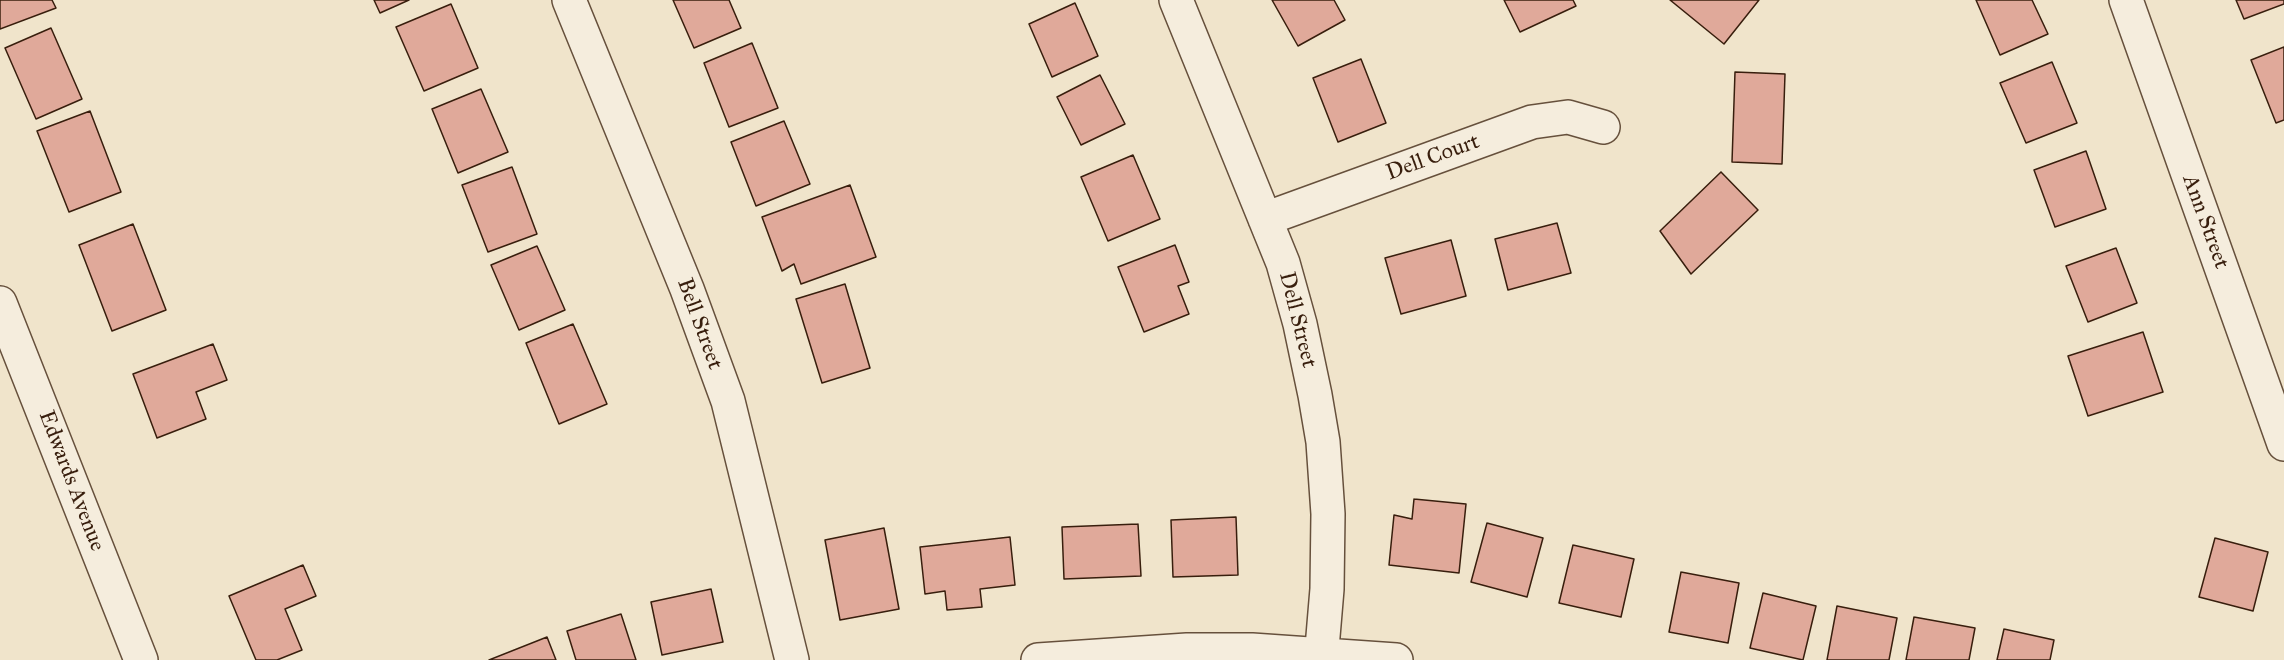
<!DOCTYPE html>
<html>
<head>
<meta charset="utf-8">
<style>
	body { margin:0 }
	canvas { display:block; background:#f0e4cb }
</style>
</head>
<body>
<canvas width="2284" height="660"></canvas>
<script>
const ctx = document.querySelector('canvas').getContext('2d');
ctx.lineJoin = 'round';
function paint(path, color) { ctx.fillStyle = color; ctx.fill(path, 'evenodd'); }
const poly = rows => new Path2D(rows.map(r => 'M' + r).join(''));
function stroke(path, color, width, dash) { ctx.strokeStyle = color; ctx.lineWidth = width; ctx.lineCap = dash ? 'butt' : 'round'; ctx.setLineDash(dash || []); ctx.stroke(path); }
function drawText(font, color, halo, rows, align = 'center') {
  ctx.font = font + ' "IM FELL Great Primer",serif'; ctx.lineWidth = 6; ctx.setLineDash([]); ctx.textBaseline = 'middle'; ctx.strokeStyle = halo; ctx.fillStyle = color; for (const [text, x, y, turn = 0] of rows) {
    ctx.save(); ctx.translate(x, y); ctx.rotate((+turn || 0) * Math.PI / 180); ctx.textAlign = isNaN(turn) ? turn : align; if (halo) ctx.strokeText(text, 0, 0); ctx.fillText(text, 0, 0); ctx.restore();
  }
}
const building = poly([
	[0,0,52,0,56,8,0,29,0,0],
	[374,0,409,0,380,13,374,0],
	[673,0,729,0,741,28,694,48,673,0],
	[1272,0,1334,0,1345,20,1298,46,1272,0],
	[1504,0,1573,0,1576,6,1520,32,1504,0],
	[1670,0,1759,0,1724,44,1670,0],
	[1976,0,2032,0,2048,34,2000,55,1976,0],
	[2236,0,2284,0,2284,4,2244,19,2236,0],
	[1075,3,1098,56,1052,77,1029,24,1075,3],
	[451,4,478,68,424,91,396,27,451,4],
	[51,28,82,99,36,119,5,48,51,28],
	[752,43,778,108,729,127,704,63,752,43],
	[2284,47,2284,120,2276,123,2251,60,2284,47],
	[1361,59,1386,123,1338,142,1313,78,1361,59],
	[2052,62,2077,123,2026,143,2000,83,2052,62],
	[1735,72,1785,74,1782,164,1732,162,1735,72],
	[1100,75,1125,124,1081,145,1057,97,1100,75],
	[481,89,508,152,458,173,432,109,481,89],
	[90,111,121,192,69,212,37,131,90,111],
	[784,121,810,184,756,206,731,142,784,121],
	[2086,151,2106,209,2055,227,2034,170,2086,151],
	[1133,155,1160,219,1108,241,1081,177,1133,155],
	[512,167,537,234,488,252,462,185,512,167],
	[1721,172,1758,210,1691,274,1660,231,1721,172],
	[850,185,876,257,801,284,794,264,782,271,762,217,850,185],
	[1557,223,1571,273,1508,290,1495,239,1557,223],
	[133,224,166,310,112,331,79,245,133,224],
	[1451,240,1466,296,1401,314,1385,258,1451,240],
	[1175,245,1189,282,1178,286,1189,314,1144,332,1118,267,1175,245],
	[537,246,565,310,519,330,491,265,537,246],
	[2116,248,2137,303,2088,322,2066,266,2116,248],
	[845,284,870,368,822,383,796,299,845,284],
	[573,324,607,404,559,424,526,343,573,324],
	[2143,332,2163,392,2088,416,2068,356,2143,332],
	[213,344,227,380,196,392,206,419,157,438,133,374,213,344],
	[1414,499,1466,504,1459,573,1389,565,1394,515,1412,519,1414,499],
	[1236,517,1238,575,1173,577,1171,520,1236,517],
	[1487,523,1543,538,1527,597,1471,582,1487,523],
	[1138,524,1141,576,1064,579,1062,527,1138,524],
	[884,528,899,609,840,620,825,540,884,528],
	[1010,537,1015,585,980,589,982,607,947,610,945,591,925,594,920,547,1010,537],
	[2215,538,2268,552,2253,611,2199,597,2215,538],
	[1573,545,1634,559,1621,617,1559,603,1573,545],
	[303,565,316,596,285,609,302,650,277,660,256,660,229,596,303,565],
	[1681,572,1739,583,1728,643,1669,632,1681,572],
	[711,589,723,642,662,655,651,602,711,589],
	[1763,593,1816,606,1803,660,1750,648,1763,593],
	[1837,606,1897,618,1889,660,1827,660,1837,606],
	[621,614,636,660,576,660,567,631,621,614],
	[1914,617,1975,628,1969,660,1906,660,1914,617],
	[2004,629,2054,640,2050,660,1997,660,2004,629],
	[547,637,556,660,489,660,547,637]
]);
const minor = poly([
	[569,0,687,289,728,401,792,660],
	[1176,0,1283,263,1300,324,1315,395,1323,442,1328,514,1327,589,1321,660],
	[2126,0,2284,444],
	[1265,219,1532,122,1568,117,1603,127],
	[0,303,141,660],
	[1038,660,1187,650,1252,650,1396,660]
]);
const streetNames = [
	["Dell Court",1433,158,-20],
	["Ann Street",2205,222,70],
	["Dell Street",1297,320,76],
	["Bell Street",699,324,70],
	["Edwards Avenue",71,481,69]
];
paint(building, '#e0a99a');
stroke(building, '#381e0d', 1.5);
stroke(minor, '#66503c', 36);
stroke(minor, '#f5eddd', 33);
drawText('22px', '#381e0d', '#f5eddd', streetNames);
</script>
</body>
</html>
